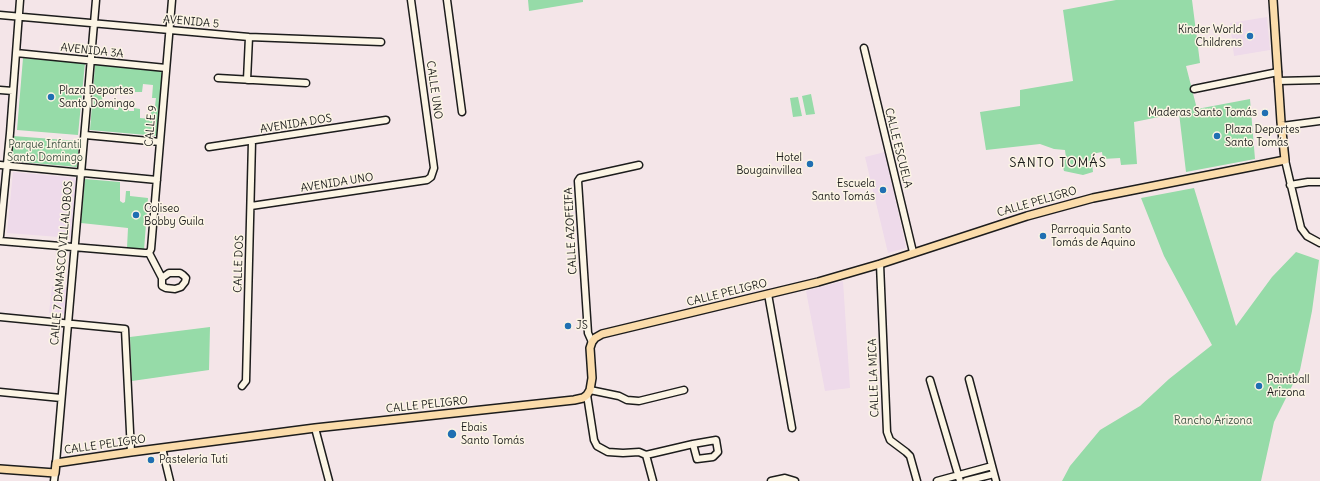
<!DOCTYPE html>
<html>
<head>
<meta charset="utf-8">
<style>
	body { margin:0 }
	canvas { display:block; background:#f4e5e8 }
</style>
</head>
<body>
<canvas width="1320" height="481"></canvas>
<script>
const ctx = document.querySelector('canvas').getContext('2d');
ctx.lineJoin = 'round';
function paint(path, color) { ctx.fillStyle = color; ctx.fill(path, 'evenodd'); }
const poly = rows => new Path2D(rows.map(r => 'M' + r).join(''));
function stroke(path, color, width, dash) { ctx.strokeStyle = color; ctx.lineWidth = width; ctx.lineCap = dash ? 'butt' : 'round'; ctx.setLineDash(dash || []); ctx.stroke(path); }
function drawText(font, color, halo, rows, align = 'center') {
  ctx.font = font + ' Delius,sans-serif'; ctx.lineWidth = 3; ctx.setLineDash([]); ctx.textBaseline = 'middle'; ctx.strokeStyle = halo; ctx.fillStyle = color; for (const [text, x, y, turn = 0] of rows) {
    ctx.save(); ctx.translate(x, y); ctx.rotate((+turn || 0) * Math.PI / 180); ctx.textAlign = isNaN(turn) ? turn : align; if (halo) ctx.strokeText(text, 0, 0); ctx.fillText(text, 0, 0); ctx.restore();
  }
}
const built = poly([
	[1267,17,1270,50,1234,56,1230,23],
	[885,152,906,248,888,253,865,157],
	[13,172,76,178,72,238,7,233],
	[843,281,850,388,825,391,806,291],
	[52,286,67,287,65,314,49,313]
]);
const green = poly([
	[528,0,583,0,583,2,529,11],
	[1116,0,1192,0,1200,63,1186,66,1197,109,1250,99,1255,159,1186,172,1179,113,1134,122,1137,164,1121,165,1120,158,1103,159,1102,152,1091,154,1093,172,1083,175,1064,171,1062,163,1062,159,1066,158,1065,150,1054,149,1040,144,986,150,980,112,1020,106,1020,90,1073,81,1063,10],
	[23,58,85,63,78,135,17,130],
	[95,65,162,71,158,136,90,130],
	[143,84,153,85,152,98,156,98,155,106,152,106,150,119,140,118,140,109,134,108,134,111,129,111,129,108,119,107,118,110,114,110,114,107,102,105,103,89,116,90,116,86,120,87,120,90,131,91,131,88,135,89,135,92,142,92],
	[811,94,815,114,806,115,802,96],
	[798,97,802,116,793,117,790,98],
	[13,136,79,141,77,167,11,161],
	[85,179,120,182,120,201,123,203,125,202,126,191,130,191,130,196,148,198,144,250,127,248,128,228,81,223],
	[1194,188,1236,326,1272,277,1296,252,1319,260,1312,311,1300,370,1274,422,1261,481,1062,481,1070,466,1100,430,1140,406,1169,379,1212,345,1164,256,1141,198],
	[210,327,209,370,132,381,130,337]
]);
const minor = poly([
	[447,0,462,112],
	[0,15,249,37,381,42],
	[864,48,913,252],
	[16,53,166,68],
	[218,78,306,83],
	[247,80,249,37],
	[1278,81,1320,80],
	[1194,89,1278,72],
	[0,90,13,91],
	[1282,126,1320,121],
	[85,135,160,142],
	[209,147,386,120],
	[1285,160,1301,228,1307,236,1320,243],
	[0,165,157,180],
	[1290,185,1308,182,1320,182],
	[251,206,427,180,431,177,434,168,411,0],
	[0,236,10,133,20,0],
	[0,241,145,253,149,253],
	[149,253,151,249,172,0],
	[149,253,162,278,162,286,166,288,175,289,181,287,185,282,186,278,183,275,180,273,169,273,162,278],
	[880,264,887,432,890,440,906,452,910,456,917,481],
	[768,294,792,428],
	[0,317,125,329,131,452],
	[592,342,588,333,578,181,580,178,639,165],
	[969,379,996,481],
	[930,380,960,481],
	[242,386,246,381,252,141],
	[590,390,619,396,627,400,639,401,684,390],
	[0,392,61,398],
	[587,395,594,440,597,446,608,452,623,453,639,452,646,455],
	[315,428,329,481],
	[162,448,170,481],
	[646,455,693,444,716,440,718,452,713,457,697,459,693,444],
	[646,455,653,481],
	[56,463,96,0],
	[54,481,55,473],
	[771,481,785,478,795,481],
	[937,481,992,466],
	[966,481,994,474]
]);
const major = poly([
	[0,469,55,473,56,463,131,452,315,428,574,400,583,398,587,395,590,390,592,378,590,348,592,342,595,338,602,334,818,282,880,264,1027,216,1093,198,1285,160,1281,122,1273,0]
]);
const markers = [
	[1250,36,4,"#1f6fb2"],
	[51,97,4,"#1f6fb2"],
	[1265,113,4,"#1f6fb2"],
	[1217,136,4,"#1f6fb2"],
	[810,164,4,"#1f6fb2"],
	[883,190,4,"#1f6fb2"],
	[136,215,4,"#1f6fb2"],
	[1043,236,4,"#1f6fb2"],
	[568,326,4,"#1f6fb2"],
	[1259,386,4,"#1f6fb2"],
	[452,434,5,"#1f6fb2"],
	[151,460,4,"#1f6fb2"]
];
const streetNames = [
	["AVENIDA 5",191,22,5],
	["AVENIDA 3A",92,51,6],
	["CALLE UNO",434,90,82],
	["AVENIDA DOS",296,124,-9],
	["CALLE 9",151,126,-85],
	["CALLE ESCUELA",898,148,76],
	["AVENIDA UNO",337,183,-9],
	["CALLE PELIGRO",1037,202,-16],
	["CALLE AZOFEIFA",571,231,-93],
	["CALLE 7 DAMASCO VILLALOBOS",62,263,-85],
	["CALLE DOS",239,264,-88],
	["CALLE PELIGRO",727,293,-14],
	["CALLE LA MICA",874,378,-92],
	["CALLE PELIGRO",427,405,-6],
	["CALLE PELIGRO",105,445,-8]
];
const poiNames = [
	["Kinder World",1242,30,"right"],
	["Childrens",1242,43,"right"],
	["Plaza Deportes",59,91],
	["Santo Domingo",59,104],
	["Maderas Santo Tomás",1257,113,"right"],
	["Plaza Deportes",1225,130],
	["Santo Tomás",1225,143],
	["Hotel",802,158,"right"],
	["Bougainvillea",802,171,"right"],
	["Escuela",875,184,"right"],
	["Santo Tomás",875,197,"right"],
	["Coliseo",144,209],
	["Bobby Guila",144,222],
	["Parroquia Santo",1051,230],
	["Tomás de Aquino",1051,243],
	["JS",576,326],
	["Paintball",1267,380],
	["Arizona",1267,393],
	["Ebais",461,428],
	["Santo Tomás",461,441],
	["Pastelería Tuti",159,460]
];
const parkNames = [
	["Parque Infantil",45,145],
	["Santo Domingo",45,158],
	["Rancho Arizona",1213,421]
];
const quarterNames = [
	["SANTO TOMÁS",1058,163]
];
paint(built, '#eedaea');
paint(green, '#96dba8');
stroke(minor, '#1c1c1c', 9);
stroke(major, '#1c1c1c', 10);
stroke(minor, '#fcf5e5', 6);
stroke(major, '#fbdcab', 7);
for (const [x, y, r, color] of markers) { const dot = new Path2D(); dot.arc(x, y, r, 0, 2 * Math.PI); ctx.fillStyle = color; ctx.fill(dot); stroke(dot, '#fcf5e5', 1.5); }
drawText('11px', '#1c1c1c', '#fcf5e5', streetNames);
drawText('11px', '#1c1c1c', '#fcf5e5', poiNames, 'left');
drawText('11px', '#415546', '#fcf5e5', parkNames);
ctx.letterSpacing = '1px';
drawText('13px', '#1c1c1c', '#fcf5e5', quarterNames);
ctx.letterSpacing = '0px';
</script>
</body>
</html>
